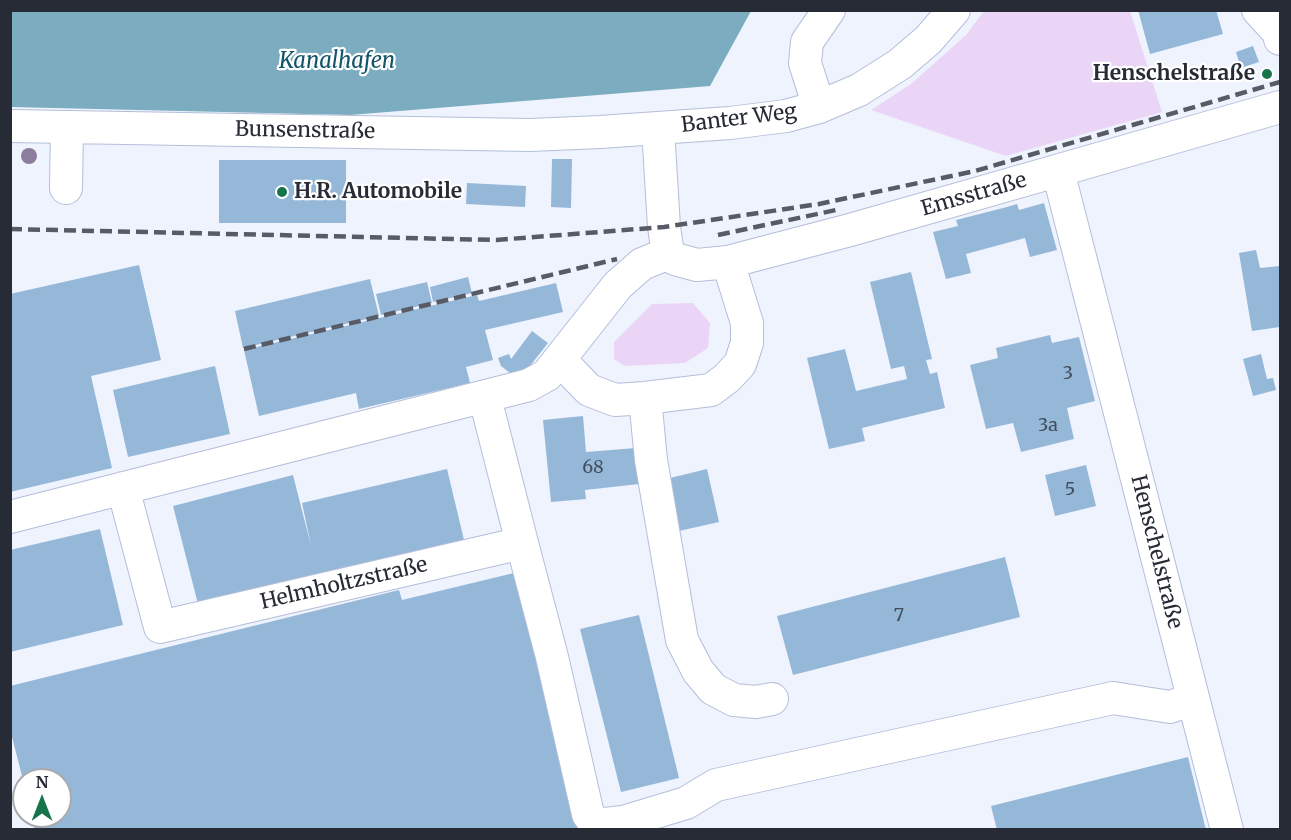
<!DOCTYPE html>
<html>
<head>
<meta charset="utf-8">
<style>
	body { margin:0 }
	#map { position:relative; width:1291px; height:840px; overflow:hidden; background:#eff3fe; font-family:Merriweather,serif }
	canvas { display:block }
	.frame { position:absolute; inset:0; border:12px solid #272b35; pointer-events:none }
	.north { position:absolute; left:12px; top:768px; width:60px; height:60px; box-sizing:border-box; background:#fff; border:2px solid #a9aaae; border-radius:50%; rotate:0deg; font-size:16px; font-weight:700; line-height:24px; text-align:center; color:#272b35 }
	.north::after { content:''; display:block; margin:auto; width:21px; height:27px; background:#15744a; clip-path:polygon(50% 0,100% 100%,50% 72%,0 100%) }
</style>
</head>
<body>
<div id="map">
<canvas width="1291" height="840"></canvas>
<div class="frame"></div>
<div class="north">N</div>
</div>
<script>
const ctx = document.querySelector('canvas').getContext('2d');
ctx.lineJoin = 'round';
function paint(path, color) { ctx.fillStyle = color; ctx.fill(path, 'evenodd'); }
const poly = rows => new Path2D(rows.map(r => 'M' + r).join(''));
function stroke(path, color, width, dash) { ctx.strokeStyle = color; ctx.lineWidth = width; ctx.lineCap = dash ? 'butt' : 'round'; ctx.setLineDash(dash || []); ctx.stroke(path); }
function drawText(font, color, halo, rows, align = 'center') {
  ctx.font = font + ' Merriweather,serif'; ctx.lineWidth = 4.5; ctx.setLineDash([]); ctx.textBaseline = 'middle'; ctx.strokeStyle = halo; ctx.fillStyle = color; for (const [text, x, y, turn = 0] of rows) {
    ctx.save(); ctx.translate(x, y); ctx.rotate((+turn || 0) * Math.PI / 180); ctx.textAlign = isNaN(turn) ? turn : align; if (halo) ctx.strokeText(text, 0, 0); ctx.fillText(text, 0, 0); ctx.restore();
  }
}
const green = poly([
	[1130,11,1162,112,1006,156,871,110,911,84,966,35,984,11],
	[693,303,710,323,708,348,685,363,625,366,614,359,614,342,652,304]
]);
const water = poly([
	[11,10,751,10,751,11,710,86,350,115,11,107]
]);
const building = poly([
	[1138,10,1216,10,1223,34,1150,54],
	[1253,46,1259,62,1241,68,1236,52],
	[552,159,572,159,571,208,551,207],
	[219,160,346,160,346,223,219,223],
	[467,183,526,186,525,207,466,204],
	[1044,203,1057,250,1030,257,1025,238,966,254,971,273,946,279,933,232,958,226,956,220,1007,207,1017,204,1019,210],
	[1256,250,1260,268,1280,266,1280,327,1252,331,1239,253],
	[139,265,161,360,91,376,112,468,10,492,10,294],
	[911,272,932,359,926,360,930,374,937,372,945,408,862,428,865,441,829,449,807,358,845,349,856,391,907,379,904,366,891,369,870,282],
	[468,277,472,293,433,302,430,287],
	[370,279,379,316,243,348,235,311],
	[427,282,432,303,381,315,376,294],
	[556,283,563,312,485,330,493,360,466,367,470,383,359,409,356,393,259,416,244,350,477,295,479,301],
	[532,331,548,343,519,380,501,366,498,358,509,354,511,359],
	[1050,335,1052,343,1079,337,1095,401,1067,408,1074,439,1021,452,1013,423,986,429,970,365,998,358,996,348],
	[1261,354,1267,379,1273,378,1276,390,1253,396,1243,359],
	[215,366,230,434,128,457,113,390],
	[583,416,586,452,636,448,639,484,585,490,586,499,551,502,543,420],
	[1086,465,1096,506,1055,516,1045,475],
	[447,469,465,544,199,608,173,506,293,475,311,546,302,503],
	[707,469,719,522,679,531,666,479],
	[100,529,123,625,10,652,10,550],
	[1005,557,1020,617,793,675,777,616],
	[518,572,582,830,35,830,32,816,60,816,60,780,23,780,10,729,10,686,399,590,402,600],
	[639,615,679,778,621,792,580,629],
	[1188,757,1206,830,997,830,991,806]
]);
const minor = poly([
	[1258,10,1279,33,1280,39],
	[819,107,805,63,807,42,829,10],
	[10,126,530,135,600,132,730,123,786,116,819,107,859,90,900,64,928,40,954,10],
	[658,129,664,227,667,247,669,253,675,259,697,265,728,262,850,230,1280,107],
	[1058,171,1227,830],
	[66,188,67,127],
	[560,360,589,390,615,400,645,398,711,390,727,378,740,364,747,343,747,323,728,262],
	[645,398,651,460,682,640,698,671,713,689,734,700,756,702,772,699],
	[123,488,160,627,522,543,485,398],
	[10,517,529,385,547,375,618,285,642,264,669,253],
	[522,543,552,657,588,814,596,825,623,822,686,803,716,785,1113,698,1170,707,1193,699]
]);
const rail = poly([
	[10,229,496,240,664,227,819,204,975,171,1280,82],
	[718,235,836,210],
	[244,349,617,259]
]);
const trees = [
	[29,156]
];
const markers = [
	[1267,74,6,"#15744a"],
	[282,192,6,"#15744a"]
];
const numberNames = [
	["3",1068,374],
	["3a",1048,426],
	["68",593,468],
	["5",1070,490],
	["7",899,616]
];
const poiNames = [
	["Henschelstraße",1255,74],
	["H.R. Automobile",294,192,"left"]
];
const streetNames = [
	["Banter Weg",739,119,-7],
	["Bunsenstraße",305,131,1],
	["Emsstraße",974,195,-16],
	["Henschelstraße",1156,552,76],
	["Helmholtzstraße",344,584,-13]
];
const waterNames = [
	["Kanalhafen",337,62]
];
paint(green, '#ebd5f7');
paint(water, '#7bacbf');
paint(building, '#95b8d8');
stroke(minor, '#b4bed9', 34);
stroke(minor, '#fff', 32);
stroke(rail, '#575b65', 4.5, [12, 6]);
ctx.fillStyle = '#8d7d9c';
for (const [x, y] of trees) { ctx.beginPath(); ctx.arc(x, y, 8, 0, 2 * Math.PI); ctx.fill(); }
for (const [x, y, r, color] of markers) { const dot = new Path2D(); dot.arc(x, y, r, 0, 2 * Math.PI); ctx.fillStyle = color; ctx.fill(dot); stroke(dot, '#fff', 2); }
drawText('18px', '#424e5e', null, numberNames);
drawText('bold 21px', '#272b35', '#fff', poiNames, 'right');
drawText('21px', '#272b35', '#fff', streetNames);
drawText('italic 22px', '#125469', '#fff', waterNames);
</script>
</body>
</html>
